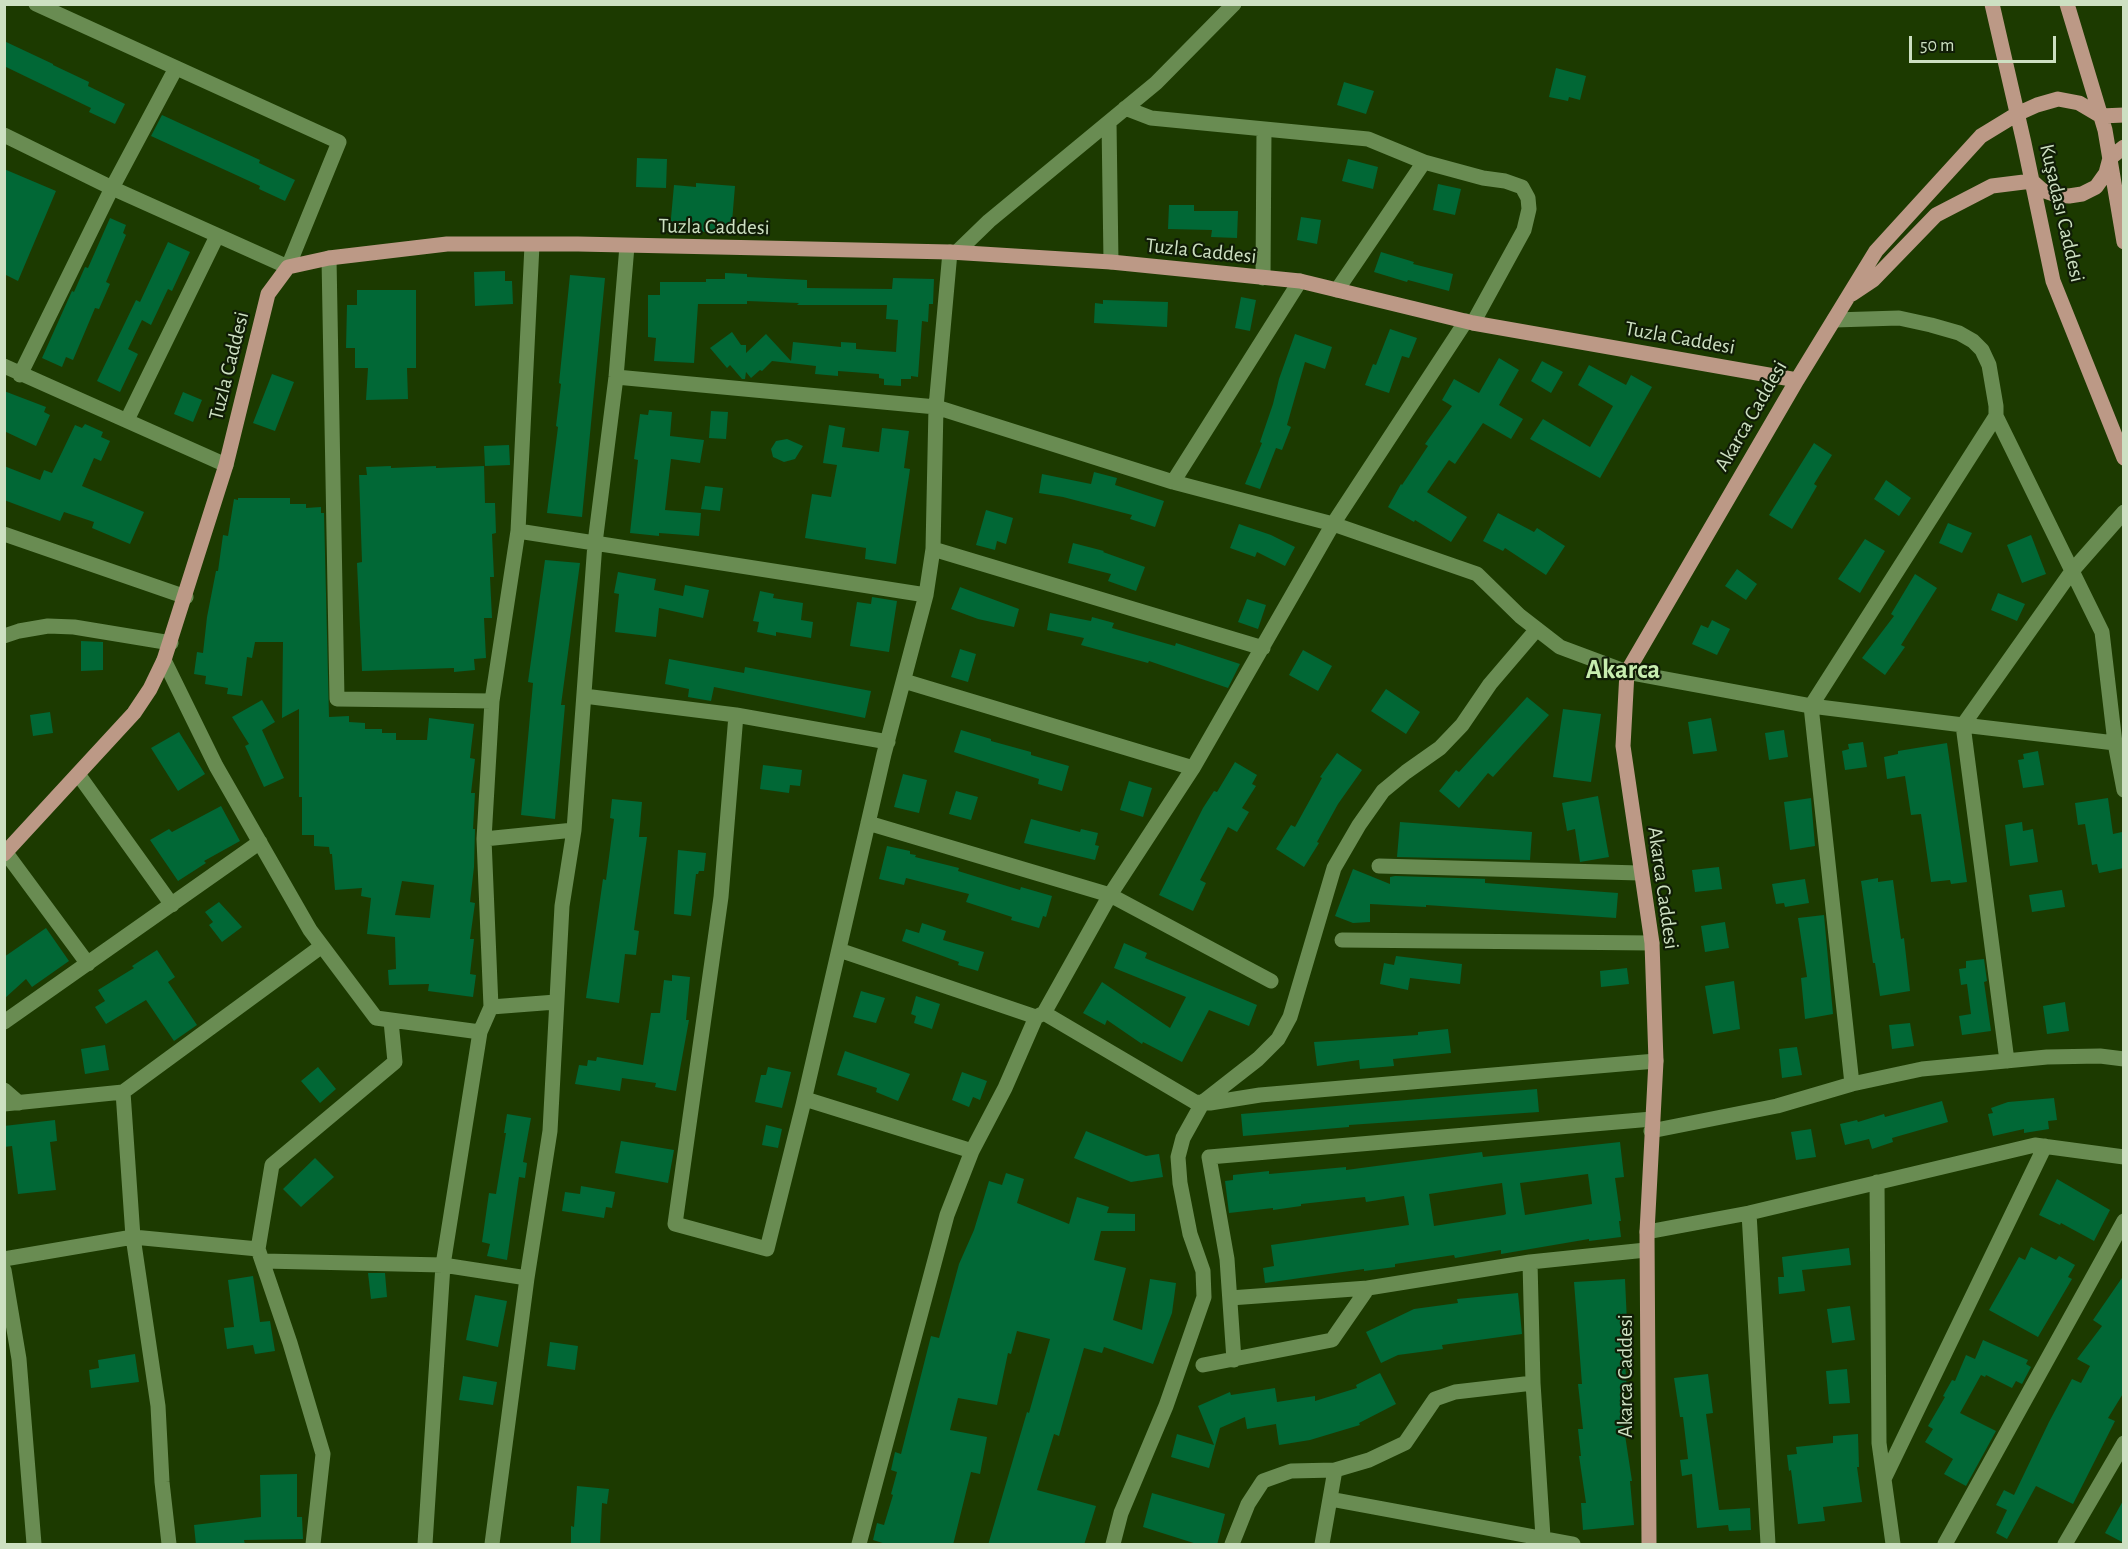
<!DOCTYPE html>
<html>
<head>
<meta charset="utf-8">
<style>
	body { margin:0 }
	#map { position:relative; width:2128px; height:1549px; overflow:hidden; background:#1c3a00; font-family:"Alegreya Sans",sans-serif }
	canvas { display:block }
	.frame { position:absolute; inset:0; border:6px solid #cde0c2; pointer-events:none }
	.scale { position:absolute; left:1909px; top:36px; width:147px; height:27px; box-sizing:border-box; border:3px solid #cde0c2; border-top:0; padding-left:8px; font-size:18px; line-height:21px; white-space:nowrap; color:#cde0c2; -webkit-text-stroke:4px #101d06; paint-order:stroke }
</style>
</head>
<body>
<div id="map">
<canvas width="2128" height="1549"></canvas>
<div class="frame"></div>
<div class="scale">50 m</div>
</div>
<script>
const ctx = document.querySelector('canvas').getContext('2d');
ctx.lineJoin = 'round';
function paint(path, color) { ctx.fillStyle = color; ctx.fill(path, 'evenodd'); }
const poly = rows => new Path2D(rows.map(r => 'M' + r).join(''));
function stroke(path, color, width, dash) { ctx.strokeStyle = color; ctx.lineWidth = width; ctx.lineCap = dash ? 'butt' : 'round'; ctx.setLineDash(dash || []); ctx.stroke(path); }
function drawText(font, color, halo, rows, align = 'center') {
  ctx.font = font + ' "Alegreya Sans",sans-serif'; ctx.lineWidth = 4.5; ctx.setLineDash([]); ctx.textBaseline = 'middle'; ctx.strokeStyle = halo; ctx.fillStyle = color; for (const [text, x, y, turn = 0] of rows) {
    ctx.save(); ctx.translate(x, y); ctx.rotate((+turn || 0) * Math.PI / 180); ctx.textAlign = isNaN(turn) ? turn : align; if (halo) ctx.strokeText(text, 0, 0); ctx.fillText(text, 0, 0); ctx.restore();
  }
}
const building = poly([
	[4,41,53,64,53,65,89,82,88,86,125,104,115,124,89,112,91,108,4,66],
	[1556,68,1586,76,1580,100,1569,97,1568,101,1549,97],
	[1344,82,1374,91,1366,114,1337,105],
	[162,115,260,160,259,163,295,180,285,201,259,189,260,186,151,136],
	[637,158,667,159,666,188,636,187],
	[1348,159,1378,167,1373,189,1342,181],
	[4,169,56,191,18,281,4,274],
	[696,183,735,186,731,234,670,229,674,185,696,187],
	[1438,184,1461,189,1455,215,1433,210],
	[1169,205,1194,205,1194,211,1238,211,1237,238,1211,237,1212,230,1168,229],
	[1301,217,1321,220,1317,244,1297,240],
	[110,218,126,225,123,233,126,235,106,282,110,284,99,309,95,308,73,360,66,357,62,367,42,358,63,311,72,291,74,292,85,267,88,268],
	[168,242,190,252,172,291,168,289,151,325,142,320,128,349,138,354,120,392,97,381,136,300,140,302],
	[1381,252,1414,262,1413,264,1453,274,1449,291,1408,280,1407,282,1374,272],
	[505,271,505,281,512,281,513,304,475,306,474,272],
	[725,273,747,274,747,277,807,280,807,288,892,289,893,278,934,279,933,304,929,304,928,322,922,321,918,377,911,376,911,379,901,379,901,386,884,385,884,379,879,378,879,374,838,371,838,376,815,374,816,366,772,361,762,371,760,370,751,378,746,372,745,379,742,379,730,365,727,368,710,348,732,332,741,345,746,345,746,353,766,334,791,361,793,342,841,347,841,342,856,343,856,349,896,352,898,320,886,319,887,305,797,305,799,303,747,301,747,304,698,304,694,363,654,361,656,338,648,337,648,295,660,295,660,282,706,282,706,279,725,279],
	[570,275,605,278,582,517,547,513,558,427,556,426,561,384,559,383],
	[357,290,416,290,416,368,407,368,408,399,366,400,368,368,355,368,355,348,346,348,347,305,357,305],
	[1241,297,1256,300,1250,331,1235,328],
	[1103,300,1168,302,1167,327,1094,323,1095,303,1103,304],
	[1390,329,1417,338,1409,358,1402,356,1389,393,1365,385,1373,364,1376,365],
	[1295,334,1332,347,1325,369,1305,362,1287,425,1291,427,1282,450,1276,448,1260,489,1245,484,1262,443,1260,442,1273,404,1279,379],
	[1499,358,1519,370,1499,405,1523,419,1511,439,1483,423,1455,464,1449,460,1427,492,1467,517,1451,542,1415,520,1414,522,1388,507,1401,484,1402,485,1428,446,1425,444,1452,406,1442,400,1454,379,1479,393],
	[1542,361,1563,372,1551,393,1531,381],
	[1589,365,1626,385,1631,375,1652,387,1600,478,1530,439,1543,419,1590,447,1613,406,1578,385],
	[272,374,294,382,275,431,253,423],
	[4,391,46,407,44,412,50,415,36,446,4,431],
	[183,392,202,400,193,422,174,414],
	[649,410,672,412,670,436,704,440,700,463,671,459,665,510,701,513,699,536,659,533,659,536,630,533,638,460,634,459,640,414,648,415],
	[711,411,728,412,726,439,709,438],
	[85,424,103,432,101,437,110,441,101,461,94,458,82,486,144,512,130,544,92,528,94,522,64,512,60,521,4,500,4,466,40,480,44,470,52,473,75,425,82,428],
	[829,425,845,428,842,447,879,452,882,428,909,431,904,468,910,469,896,564,865,559,866,548,805,538,812,494,831,497,837,465,823,463],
	[787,439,803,446,795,459,784,462,773,457,771,449,776,441],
	[1814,443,1832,455,1814,484,1817,486,1792,529,1769,515],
	[509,445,510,465,485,466,484,446],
	[391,466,391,468,436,466,436,468,484,466,485,503,495,503,496,533,492,534,494,577,490,577,492,618,484,618,486,658,474,659,475,670,454,672,454,668,362,671,357,563,362,562,359,475,367,475,366,467],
	[1094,472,1117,478,1115,485,1164,501,1155,527,1130,519,1132,515,1063,497,1039,493,1042,474,1091,484],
	[1886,480,1911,498,1899,516,1874,499],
	[705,486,723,488,720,511,701,509],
	[238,498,290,498,290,504,306,504,306,508,321,507,321,513,324,513,329,717,349,716,349,722,365,723,365,729,382,729,382,733,396,733,396,740,427,740,429,718,474,724,470,758,475,759,471,793,475,793,473,829,475,829,474,867,470,902,475,903,470,939,474,939,470,974,476,975,473,997,428,991,429,984,389,985,388,970,396,969,395,937,367,934,371,898,361,896,362,888,335,890,332,854,330,854,329,847,314,846,314,835,302,835,302,797,299,797,299,709,282,718,283,642,255,642,252,658,247,657,242,696,227,694,228,688,205,684,206,676,194,674,197,652,203,653,207,617,216,571,218,571,223,535,228,536,234,499,238,500],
	[402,881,434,885,430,918,395,915],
	[986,510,1013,518,1006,544,997,541,995,550,976,545],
	[1498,513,1534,532,1537,528,1565,546,1546,575,1505,548,1503,551,1483,541],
	[1948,523,1972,533,1962,553,1939,543],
	[1239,524,1271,535,1295,547,1285,566,1257,552,1255,557,1230,548],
	[2031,535,2046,574,2022,583,2007,545],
	[1865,539,1885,551,1860,593,1838,579],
	[1073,543,1104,551,1103,552,1145,567,1136,591,1108,581,1111,574,1068,563],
	[545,560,580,563,561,705,565,705,555,819,521,815,533,683,528,682],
	[1737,569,1757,584,1746,600,1725,586],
	[618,572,656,579,654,590,683,596,685,585,709,590,703,618,659,608,656,637,615,632,619,594,614,593],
	[1915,574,1937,588,1901,645,1905,647,1885,675,1862,658,1894,616,1891,614],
	[960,587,1019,609,1014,627,978,619,951,609],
	[760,591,774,594,773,598,803,603,801,620,813,622,811,638,776,632,776,636,757,632,759,622,753,621],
	[1998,593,2025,604,2017,621,1991,610],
	[872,597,897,601,889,652,850,646,857,602,871,604],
	[1247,599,1266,605,1258,629,1238,622],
	[1050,613,1091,621,1092,617,1114,623,1112,628,1175,646,1176,643,1240,664,1228,688,1149,661,1148,663,1081,645,1084,638,1047,630],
	[1712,620,1730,629,1717,655,1692,644,1701,625,1708,628],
	[81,641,103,642,103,670,81,671],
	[960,649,976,654,968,682,951,677],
	[1303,650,1332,666,1318,691,1289,675],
	[669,659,744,673,745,667,871,691,865,718,714,687,711,701,688,697,689,689,665,684],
	[1386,689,1420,712,1406,734,1371,711],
	[1527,697,1549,715,1493,777,1488,773,1459,808,1439,791,1456,770,1459,772],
	[262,700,275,722,262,730,284,778,264,787,245,746,249,744,232,717],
	[1563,709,1601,714,1591,782,1553,777],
	[50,712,53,733,33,736,30,715],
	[1711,718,1717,751,1693,754,1688,722],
	[961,730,991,739,991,741,1031,752,1031,755,1069,766,1062,791,1038,784,1039,779,954,752],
	[1784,730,1788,757,1769,760,1765,733],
	[179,732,205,774,178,791,151,748],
	[1863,742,1867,767,1845,770,1842,751,1849,749,1848,744],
	[1947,743,1967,882,1951,884,1950,880,1931,882,1921,814,1911,815,1905,776,1887,779,1884,757,1898,754,1898,751],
	[2038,751,2044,785,2023,788,2018,760,2024,759,2023,754],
	[1337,753,1362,770,1338,804,1317,842,1319,843,1304,867,1276,849,1291,825,1295,827,1322,778,1320,777],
	[1235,762,1257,775,1252,784,1256,786,1242,808,1249,812,1237,832,1228,827,1200,880,1206,883,1193,911,1159,895,1203,808,1214,791,1217,792],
	[763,765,802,770,800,786,790,785,789,793,760,789],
	[903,774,927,780,919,813,894,807],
	[1129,781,1152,788,1143,817,1120,810],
	[956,791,978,797,971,820,949,814],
	[1598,796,1609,857,1580,862,1575,829,1567,831,1562,803],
	[1811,798,1815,846,1790,850,1784,802],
	[2108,798,2113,834,2122,832,2124,868,2099,873,2097,864,2092,865,2085,824,2078,825,2075,803],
	[612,799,642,802,639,837,647,837,634,930,639,931,636,955,625,954,619,1003,586,998,603,879,606,880,614,819,610,818],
	[221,806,240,841,204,861,206,863,178,881,150,840,169,829,172,832],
	[1031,819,1080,832,1081,829,1098,833,1095,845,1099,846,1095,860,1024,843],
	[1400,822,1532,832,1530,860,1397,857],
	[2022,822,2023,831,2033,829,2038,862,2010,866,2005,825],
	[887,846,910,851,910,854,916,855,915,857,959,868,958,871,1020,890,1021,887,1052,896,1046,917,1043,916,1039,928,1011,920,1012,917,966,902,969,894,906,878,904,885,879,879],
	[678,850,706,853,704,871,699,871,698,874,696,874,691,916,674,914],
	[1719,867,1722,889,1695,892,1692,870],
	[1353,869,1390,884,1390,877,1395,876,1489,879,1485,879,1485,883,1618,893,1616,918,1426,905,1426,907,1370,904,1370,922,1353,923,1335,916],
	[1878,878,1878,882,1893,880,1901,939,1904,938,1910,991,1880,996,1875,963,1873,963,1861,881],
	[1805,879,1809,903,1785,907,1784,903,1776,904,1772,884],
	[2062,890,2065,907,2032,912,2029,895],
	[219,902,242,927,222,942,209,925,213,922,205,912],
	[1824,915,1833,1014,1805,1019,1801,978,1807,977,1798,918],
	[1725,922,1729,948,1705,952,1701,926],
	[922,923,946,931,943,940,984,952,978,971,958,965,959,962,902,941,906,929,919,933],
	[46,928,69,961,32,987,26,979,4,999,4,957],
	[1124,943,1147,953,1145,958,1257,1005,1249,1026,1209,1010,1182,1062,1143,1042,1142,1044,1107,1020,1105,1025,1083,1013,1102,982,1170,1028,1186,997,1114,968],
	[157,950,175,977,168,982,197,1025,174,1041,146,1000,106,1024,95,1007,105,1001,98,990,134,968,132,966],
	[1396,956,1462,964,1460,984,1410,978,1408,990,1380,984,1384,963,1394,965],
	[1984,959,1987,981,1984,982,1991,1031,1962,1035,1959,1016,1971,1014,1967,984,1961,985,1959,969,1966,968,1966,961],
	[1627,968,1629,984,1601,987,1600,971],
	[672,975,690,977,686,1020,689,1020,676,1091,655,1087,656,1083,622,1078,620,1091,575,1084,579,1065,587,1066,588,1060,596,1061,597,1057,643,1065,651,1013,660,1013,664,980,672,981],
	[1734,981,1740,1029,1713,1034,1705,986],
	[861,991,885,998,876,1023,853,1017],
	[916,996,940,1004,932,1029,914,1023,916,1016,911,1014],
	[2065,1002,2069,1031,2047,1034,2043,1006],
	[1910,1023,1914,1046,1892,1049,1889,1025],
	[1448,1029,1451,1053,1393,1059,1394,1066,1360,1069,1359,1060,1317,1066,1314,1042,1418,1035,1418,1032],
	[105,1045,109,1070,85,1074,81,1049],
	[1797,1047,1802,1075,1782,1078,1779,1049],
	[845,1051,910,1074,898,1101,876,1092,877,1088,837,1075],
	[318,1067,336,1089,320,1103,301,1081],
	[768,1067,791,1072,782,1108,755,1102,761,1075,766,1075],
	[962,1072,987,1081,980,1100,973,1097,969,1107,952,1100],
	[1537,1089,1539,1112,1349,1125,1349,1127,1243,1136,1241,1114],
	[2054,1098,2057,1120,2048,1121,2049,1129,2024,1133,2024,1129,1993,1136,1988,1114,1993,1113,1991,1108,2008,1102],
	[1942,1101,1948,1122,1892,1138,1893,1142,1872,1149,1869,1139,1845,1145,1840,1124,1857,1120,1858,1122,1884,1114,1885,1117],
	[507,1114,531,1118,523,1162,527,1163,525,1178,519,1177,507,1260,487,1256,490,1244,482,1242,489,1193,496,1194,506,1133,504,1133],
	[55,1120,57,1141,50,1142,56,1190,18,1194,12,1146,4,1147,4,1126],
	[766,1125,782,1129,778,1148,762,1145],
	[1811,1129,1816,1157,1796,1160,1791,1132],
	[1086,1131,1146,1156,1159,1154,1163,1177,1131,1182,1074,1158],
	[621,1141,674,1150,668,1183,615,1173],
	[1620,1142,1624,1177,1615,1178,1621,1221,1619,1221,1621,1237,1589,1241,1589,1239,1501,1254,1501,1250,1455,1258,1454,1255,1395,1264,1395,1267,1364,1271,1364,1269,1265,1283,1263,1268,1274,1266,1271,1245,1409,1225,1404,1196,1366,1202,1365,1197,1301,1204,1301,1206,1273,1210,1273,1208,1229,1213,1225,1181,1233,1180,1233,1175,1269,1171,1269,1174,1346,1167,1346,1170,1482,1152,1483,1157],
	[1588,1174,1592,1204,1525,1215,1520,1183],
	[1502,1183,1506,1214,1504,1215,1434,1226,1429,1194],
	[315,1158,334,1177,301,1207,283,1189],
	[1006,1173,1024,1179,1017,1203,1069,1224,1077,1197,1109,1207,1107,1213,1135,1214,1135,1231,1101,1231,1094,1260,1126,1268,1113,1320,1142,1330,1150,1279,1176,1283,1172,1313,1153,1364,1104,1347,1102,1353,1084,1348,1059,1436,1054,1434,1037,1490,1096,1506,1084,1545,988,1545,1027,1412,1029,1413,1050,1339,1017,1331,1011,1354,1008,1353,997,1405,958,1398,950,1430,987,1437,980,1474,971,1472,953,1545,889,1545,873,1540,877,1523,884,1525,893,1495,891,1494,897,1472,891,1470,895,1452,901,1454,931,1336,939,1338,959,1264,974,1230,989,1181,1002,1185],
	[2057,1179,2110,1210,2094,1241,2061,1223,2060,1225,2039,1215],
	[581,1186,615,1192,612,1208,606,1207,604,1218,562,1211,565,1192,580,1194],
	[2031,1247,2056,1260,2059,1256,2075,1265,2068,1277,2072,1279,2038,1337,1989,1310,2019,1257,2025,1260],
	[1849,1248,1851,1265,1802,1270,1805,1291,1779,1294,1778,1277,1784,1277,1782,1257],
	[368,1273,385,1273,387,1297,371,1299],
	[2124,1275,2124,1392,2108,1418,2115,1421,2073,1504,2036,1486,2007,1539,1996,1533,2007,1510,1996,1505,2004,1490,2014,1495,2049,1422,2072,1379,2081,1383,2090,1366,2077,1359,2102,1326,2093,1320],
	[253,1276,260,1322,270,1321,275,1351,255,1354,253,1345,227,1349,224,1328,234,1327,228,1280],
	[1625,1279,1628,1345,1624,1345,1627,1392,1625,1392,1630,1434,1625,1435,1632,1481,1630,1481,1634,1525,1583,1530,1581,1503,1586,1503,1579,1456,1581,1456,1578,1429,1583,1429,1578,1384,1582,1384,1574,1282],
	[1518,1293,1522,1334,1442,1345,1443,1349,1398,1355,1381,1363,1366,1332,1414,1309,1458,1303,1457,1299],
	[475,1295,507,1301,498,1347,466,1340],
	[1850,1306,1855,1340,1832,1343,1827,1309],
	[1983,1340,2028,1360,2026,1364,2031,1367,2022,1384,2016,1381,2012,1388,1986,1375,1985,1377,1981,1375,1960,1413,1996,1431,1966,1486,1944,1474,1953,1459,1925,1442,1933,1429,1928,1426,1945,1397,1943,1396,1952,1380,1955,1381,1966,1355,1975,1359],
	[550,1342,578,1346,575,1370,547,1366],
	[135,1354,139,1382,91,1388,89,1370,99,1368,98,1360],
	[1847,1369,1850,1403,1829,1404,1826,1371],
	[1380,1373,1396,1404,1359,1423,1360,1425,1310,1440,1279,1445,1276,1424,1247,1429,1245,1417,1220,1428,1209,1468,1171,1457,1177,1434,1214,1445,1198,1406,1230,1392,1231,1395,1275,1388,1277,1402,1315,1396,1315,1401,1357,1388,1356,1385],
	[1708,1374,1713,1413,1706,1414,1719,1510,1750,1508,1751,1530,1729,1531,1728,1525,1697,1528,1692,1474,1682,1476,1680,1460,1688,1459,1683,1417,1680,1417,1674,1378],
	[463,1376,497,1382,493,1405,459,1400],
	[1858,1434,1859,1467,1857,1467,1862,1502,1823,1507,1825,1521,1798,1524,1791,1470,1789,1471,1787,1455,1797,1454,1796,1447,1833,1443,1833,1436],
	[297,1474,297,1517,302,1517,303,1539,244,1540,245,1545,196,1545,194,1525,261,1517,260,1475],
	[577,1486,609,1489,607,1504,602,1503,600,1545,571,1545,571,1526,574,1527],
	[1152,1493,1225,1514,1217,1545,1200,1545,1143,1527],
	[2124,1499,2124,1543,2105,1533]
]);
const minor = poly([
	[1125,108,1151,118,1368,139,1424,162,1483,178,1505,181,1522,187,1528,198,1529,209,1524,230,1473,323],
	[1109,122,1111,262],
	[4,135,112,188,288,267,339,142,36,4],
	[957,252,989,221,1156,83,1234,4],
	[329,258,337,699,492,701],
	[1263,278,1264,130],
	[1337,290,1424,162],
	[1834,320,1899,318,1931,325,1959,333,1973,341,1982,350,1989,365,1996,406,1996,416],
	[4,366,226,465],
	[20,375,112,188,176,68],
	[616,377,936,407,1173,482,1333,524,1477,574,1520,616,1560,647,1627,672,1811,706,1963,725,2072,571,2124,512],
	[127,420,217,236],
	[1173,482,1300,281],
	[518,531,926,595],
	[4,534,186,597],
	[933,549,1263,648],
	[4,636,19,631,48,626,74,627,171,643],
	[164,660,216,766,310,930,376,1018,480,1032],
	[904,681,1193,768],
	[584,696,736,715,888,742],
	[736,715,721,897,675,1224,767,1249,803,1105,884,754,926,595,933,549,936,407,950,252],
	[78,774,172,905],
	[868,823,1110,895,1271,981],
	[484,839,574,830],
	[6,853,88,964],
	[1379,866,1640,873],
	[1342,940,1652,943],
	[839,950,1036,1017],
	[491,1007,556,1002],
	[1044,1013,1195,1102,1210,1103,1260,1095,1656,1061],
	[4,1022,260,842],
	[2007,1061,1963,725,2115,743],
	[1852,1084,1811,706,1996,416,2102,632,2115,743,2124,790],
	[4,1090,19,1103],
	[805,1099,972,1151],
	[4,1104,123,1092],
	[1651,1131,1777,1106,1852,1084,1922,1069,2047,1057,2100,1056,2124,1059],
	[1877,1182,1879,1443,1893,1544],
	[1749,1213,1768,1544],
	[1647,1232,1749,1213,2035,1145,2124,1157],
	[4,1259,133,1237,258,1249],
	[263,1261,443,1265,527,1278],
	[1530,1262,1533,1383,1543,1537],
	[4,1270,19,1359,34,1544],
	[1230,1298,1368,1288,1530,1262,1646,1250],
	[1234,1360,1227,1259,1209,1157,1652,1119],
	[1203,1365,1332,1340,1368,1288],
	[1884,1479,2045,1146],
	[1330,1499,1573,1544],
	[169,1544,162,1482,158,1406,133,1237,123,1092,322,946],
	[313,1544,323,1454,290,1343,258,1249,272,1165,395,1062,391,1021],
	[425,1544,443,1265,480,1032,491,1007,484,839,492,701,518,531,532,245],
	[492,1544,527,1278,550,1131,562,906,574,830,595,543,616,377,627,246],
	[859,1544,947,1215,972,1151,1005,1088,1036,1017,1044,1013,1110,895,1193,768,1333,524,1466,321],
	[1113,1544,1121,1513,1166,1406,1204,1297,1203,1271,1190,1234,1180,1183,1178,1157,1183,1138,1203,1102,1258,1059,1278,1039,1290,1017,1334,868,1359,825,1383,791,1406,772,1440,748,1462,725,1490,684,1537,629],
	[1232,1544,1248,1504,1263,1481,1291,1471,1335,1470,1369,1460,1405,1443,1435,1399,1455,1392,1533,1383],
	[1322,1544,1335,1470],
	[1945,1544,2124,1221],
	[2065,1544,2124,1443]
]);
const major = poly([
	[1992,4,2024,143,2053,281,2124,458],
	[2067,4,2105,130,2124,242],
	[1852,294,1873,280,1936,215,1992,186,2032,181,2042,190,2056,195,2069,196,2082,194,2096,187,2106,173,2110,158,2124,147],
	[4,854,134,713,150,689,164,660,226,465,268,294,288,267,329,258,447,244,578,244,950,252,1111,262,1300,281,1473,323,1797,380],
	[1649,1544,1647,1232,1656,1061,1652,943,1623,746,1627,672,1797,380,1876,251,1981,136,2017,114,2037,105,2058,99,2079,103,2101,116,2124,115]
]);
const streetNames = [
	["Kuşadası Caddesi",2062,213,77],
	["Tuzla Caddesi",714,227,1],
	["Tuzla Caddesi",1201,251,6],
	["Tuzla Caddesi",1680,338,10],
	["Tuzla Caddesi",229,366,-76],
	["Akarca Caddesi",1751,416,-60],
	["Akarca Caddesi",1663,888,82],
	["Akarca Caddesi",1626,1376,-90]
];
const districtNames = [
	["Akarca",1623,670]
];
paint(building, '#016836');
stroke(minor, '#698c52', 15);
stroke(major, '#bc9986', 15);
drawText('21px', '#cde0c2', '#101d06', streetNames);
drawText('bold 27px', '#c7edaf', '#101d06', districtNames);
</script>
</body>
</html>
